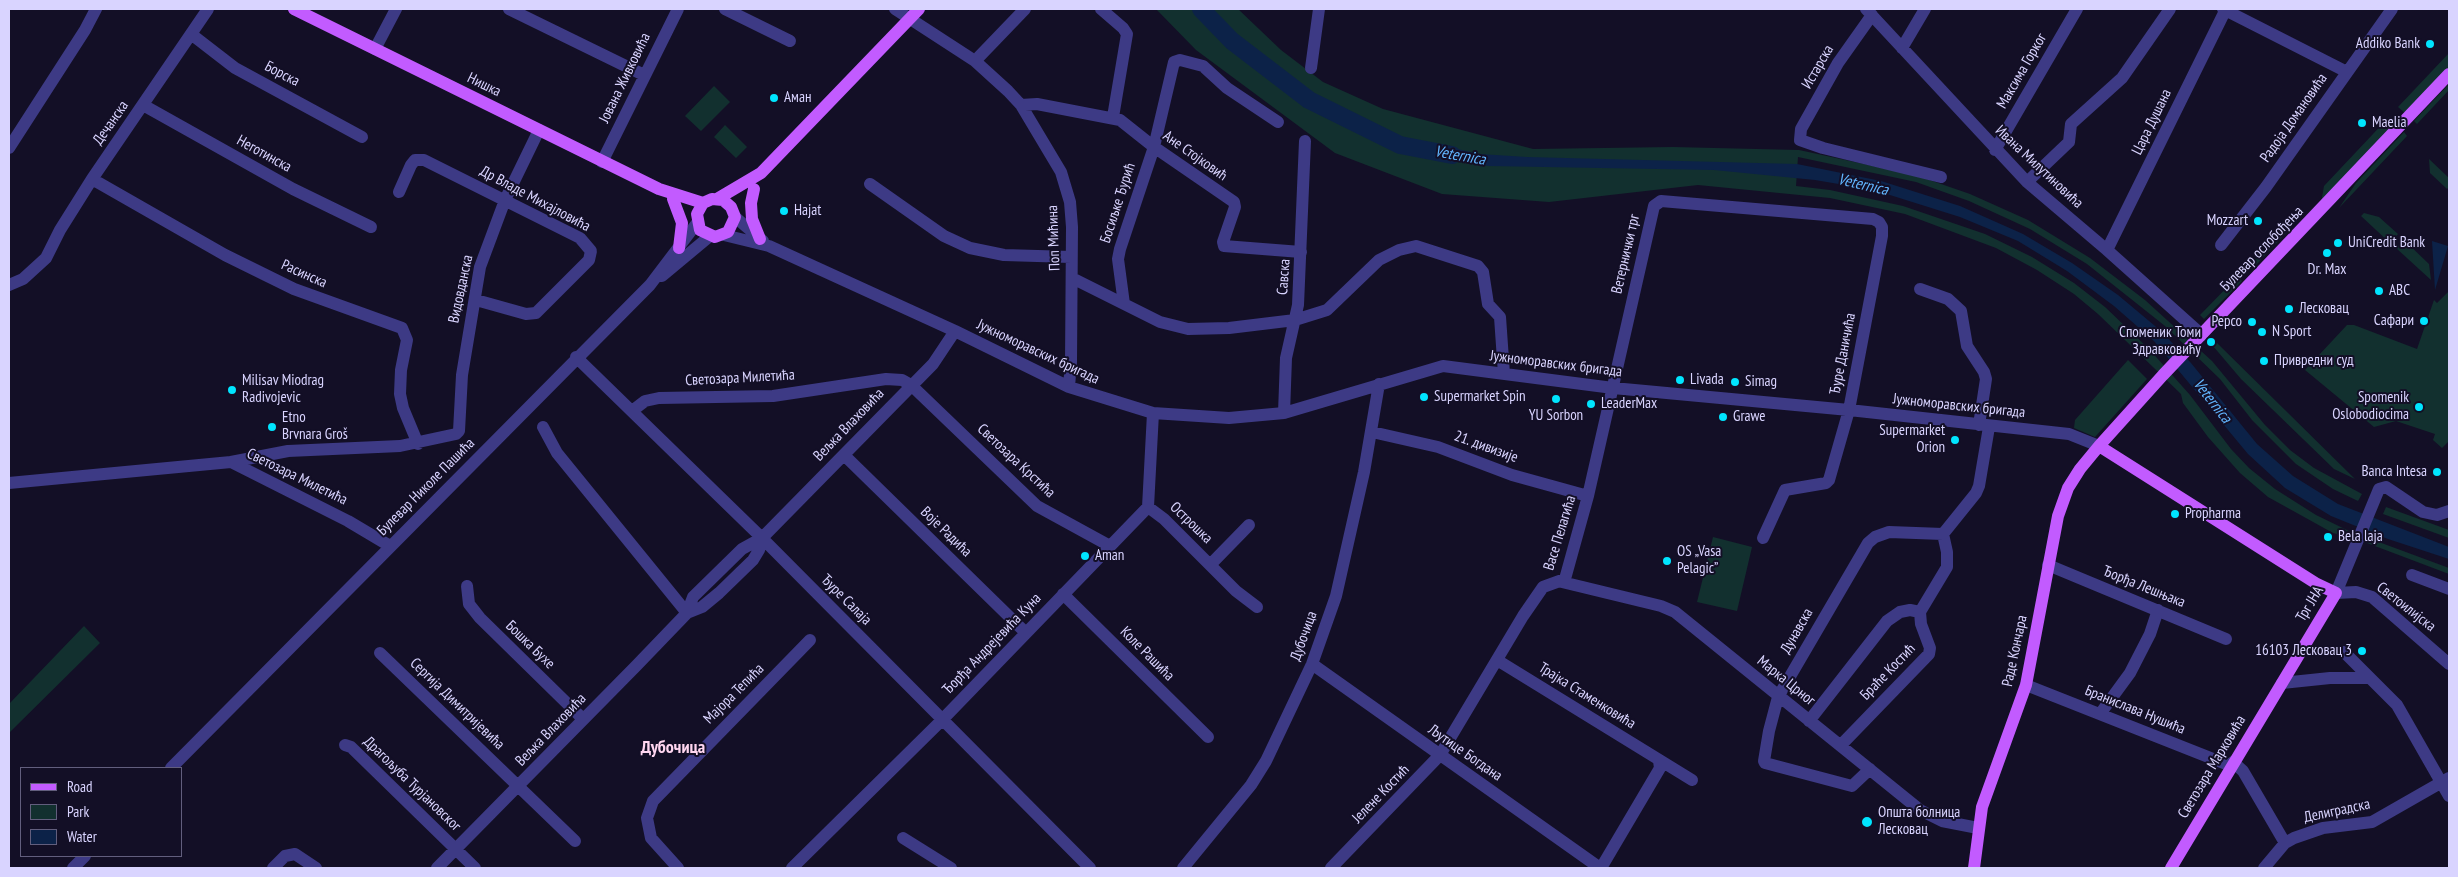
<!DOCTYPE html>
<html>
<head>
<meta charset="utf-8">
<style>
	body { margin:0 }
	#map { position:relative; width:2458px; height:877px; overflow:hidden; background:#130f26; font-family:"PT Sans Narrow",sans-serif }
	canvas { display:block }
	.frame { position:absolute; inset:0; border:10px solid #d9d4ff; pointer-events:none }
	.legend { position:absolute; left:20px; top:767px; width:162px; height:90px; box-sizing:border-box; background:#130f26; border:1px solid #625e7d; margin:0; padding:6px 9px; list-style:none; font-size:15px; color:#d9d4ff }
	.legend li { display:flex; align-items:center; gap:10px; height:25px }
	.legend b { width:25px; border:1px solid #625e7d }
</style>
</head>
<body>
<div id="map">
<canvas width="2458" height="877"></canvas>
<div class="frame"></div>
<ul class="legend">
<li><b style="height:6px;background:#c25bff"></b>Road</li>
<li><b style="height:14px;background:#12302f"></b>Park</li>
<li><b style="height:14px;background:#0c2248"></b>Water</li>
</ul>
</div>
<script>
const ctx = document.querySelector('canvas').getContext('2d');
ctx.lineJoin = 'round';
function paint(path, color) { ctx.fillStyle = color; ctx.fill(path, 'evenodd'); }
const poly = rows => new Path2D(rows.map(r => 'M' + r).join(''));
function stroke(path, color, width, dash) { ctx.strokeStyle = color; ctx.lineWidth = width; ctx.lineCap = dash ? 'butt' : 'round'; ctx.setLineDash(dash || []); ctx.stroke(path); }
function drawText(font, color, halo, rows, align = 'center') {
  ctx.font = font + ' "PT Sans Narrow",sans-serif'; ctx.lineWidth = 4; ctx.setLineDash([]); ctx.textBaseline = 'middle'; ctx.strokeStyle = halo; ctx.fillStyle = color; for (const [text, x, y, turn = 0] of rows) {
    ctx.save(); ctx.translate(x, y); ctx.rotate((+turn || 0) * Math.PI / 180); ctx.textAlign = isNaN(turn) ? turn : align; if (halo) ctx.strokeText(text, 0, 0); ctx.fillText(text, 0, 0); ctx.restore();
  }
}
const green = poly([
	[1156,9,1238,9,1281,50,1323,82,1383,109,1533,149,1673,147,1799,150,1915,175,1970,194,2028,220,2090,258,2145,300,2212,361,2265,425,2290,450,2314,468,2362,494,2358,501,2333,489,2296,464,2252,420,2220,379,2165,326,2087,264,2030,229,1969,201,1916,182,1798,157,1796,186,1830,190,1903,206,1985,234,2032,257,2074,283,2105,307,2149,349,2190,395,2231,449,2249,468,2275,489,2316,515,2349,531,2449,568,2449,574,2359,540,2333,533,2268,497,2240,473,2208,437,2183,403,2181,394,2098,314,2074,294,2037,270,1996,248,1905,214,1830,198,1698,185,1549,202,1442,194,1335,153,1196,50],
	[2449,53,2449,68,2406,114,2398,107],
	[2449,84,2449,90,2417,124,2414,121],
	[714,86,730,102,701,131,685,116],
	[2389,117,2396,124,2321,203,2324,186],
	[725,125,747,147,736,158,714,137],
	[2404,132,2407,136,2339,208,2356,183],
	[2429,159,2449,178,2449,187,2447,189,2430,173],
	[2364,213,2379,217,2398,234,2390,243,2361,216],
	[2297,214,2301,217,2256,265,2252,261],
	[2404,240,2429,264,2431,280,2396,248],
	[2238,276,2242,281,2204,319,2200,315],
	[2449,291,2449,441,2442,448,2433,440,2435,434,2396,421,2374,427,2305,370,2347,325,2354,325,2417,349,2434,300,2437,303],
	[2216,342,2355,479,2334,469,2241,379,2213,346],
	[2128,360,2147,379,2095,437,2074,428,2075,420],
	[2386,507,2449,530,2449,538,2383,514],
	[1713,537,1752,547,1737,611,1697,602],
	[84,626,100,643,9,733,9,704]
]);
const water = poly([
	[1430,143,1480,154,1527,157,1797,164,1881,181,1960,206,2023,234,2072,263,2118,295,2161,331,2191,363,2257,444,2293,476,2338,504,2449,547,2449,559,2388,539,2331,516,2285,488,2248,454,2154,341,2114,306,2067,271,2018,241,1960,217,1874,190,1815,180,1714,170,1488,166,1428,157],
	[2432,241,2448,246,2435,290]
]);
const river = poly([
	[1201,9,1232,41,1309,100,1400,145,1452,155]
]);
const minor = poly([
	[509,9,644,75],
	[725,9,790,41],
	[895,9,975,61,1008,91,1021,105,1061,172,1070,202,1072,227,1071,362,1069,387],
	[1101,9,1123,28,1127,34,1113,117],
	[1866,9,2027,182,2107,250,2202,335],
	[2223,9,2347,72],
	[1872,15,1838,63,1801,129,1800,140,1823,148,1941,177],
	[191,34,235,68,362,137],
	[1902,48,1925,9],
	[375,49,396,9],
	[975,61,1025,9],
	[1311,68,1319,9],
	[143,105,293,189,371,227],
	[1021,105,1037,104,1120,120,1154,147,1234,202,1235,207,1223,242,1224,246,1301,252],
	[1278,122,1227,88,1203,66,1180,60,1174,62,1154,147,1120,249,1118,259,1124,304,1160,322,1188,329,1229,328,1295,320,1327,310,1379,260,1399,250,1416,246,1478,266,1483,272,1488,304,1500,317,1504,374],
	[9,148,85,30,96,9],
	[1995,150,2077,9],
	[602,162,678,9],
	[92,179,225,255,294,289,402,328,407,340,401,370,400,394,403,408,418,444],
	[2027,182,2069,142,2071,124,2122,78,2170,9],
	[870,184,944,236,970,248,1004,255,1071,257],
	[399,192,411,165,415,160,424,160,580,238,591,251,589,260,536,313,526,314,476,300],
	[735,217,763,241],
	[724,235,769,246,955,331,1069,387,1153,413,1229,418,1284,413,1443,366,1613,388,1849,410,2069,434,2099,446],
	[2221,245,2266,187,2392,9],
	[2107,250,2226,9],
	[662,276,710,236],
	[1072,278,1124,304],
	[9,285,23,279,46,258,60,230,92,179,208,9],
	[1920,289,1948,299,1961,311,1967,346,1984,372,1986,379,1979,425],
	[576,357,762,538,1090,868],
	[632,411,645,401,659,398,773,396,886,379,902,380,911,385,1037,506,1110,546],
	[1284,413,1286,358,1298,305,1305,141],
	[543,427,557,453,687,613],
	[1372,432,1438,447,1512,475,1588,496],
	[844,455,1026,633],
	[9,483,231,462],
	[1148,507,1164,519,1236,591,1257,607],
	[2449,511,2437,515,2423,512,2386,487,2379,489,2336,593,2356,592,2372,597,2449,664],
	[390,546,348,521,231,462,288,451,400,446,456,434,459,431,462,375,480,267,505,200,539,130],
	[1210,565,1249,525],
	[2048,565,2226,639],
	[2412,575,2449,589],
	[1562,582,1661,606,1675,612,1920,810,1942,821,1978,828],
	[467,586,469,604,480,618,583,719],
	[1063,594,1208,737],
	[687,613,702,607,719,593,753,560,759,550,762,538],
	[2344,652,2397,705,2449,796],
	[380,653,575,841],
	[1497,660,1692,780],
	[1312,664,1600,868],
	[2282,683,2330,678,2369,678],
	[2026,685,2231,766],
	[2100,714,2130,673,2150,634,2158,610],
	[1809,721,1887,621,1900,612,1910,610,1920,612],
	[345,745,351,747,475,868],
	[1841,745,1929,654,1930,648,1921,624,1920,612,1947,567,1947,552,1943,534,1976,493,1979,486,1989,427],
	[2233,762,2243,771,2285,843],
	[171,768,650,285,697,223],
	[1870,769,1852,786,1765,763,1764,761,1769,731,1778,697,1868,543,1875,537,1889,532,1943,534],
	[903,838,951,868],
	[73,868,85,856],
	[273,868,285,856,295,854,316,868],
	[437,868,637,665,687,613,693,597,742,549,762,538,933,364,955,331],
	[678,868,651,838,647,818,653,801,810,640],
	[792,868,942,720,1148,507,1153,413],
	[1183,868,1251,785,1266,761,1312,664,1336,596,1364,472,1379,384],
	[1331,868,1440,755,1523,616,1543,587,1565,579,1588,496,1654,206,1661,201,1873,219,1879,222,1882,227,1882,236,1849,410,1829,480,1826,483,1785,490,1763,538],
	[1601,868,1660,768,1659,761],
	[2264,868,2285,843,2294,838,2323,828,2372,822,2449,778]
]);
const major = poly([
	[294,9,659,189,703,203,712,199,723,200,731,207,735,217,728,232,715,237,700,230,697,214,703,203],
	[754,189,751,203,752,219,760,239],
	[673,199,682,223,679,248],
	[717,199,761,173,919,9],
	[2099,446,2317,584,2336,593,2171,868],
	[1974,868,1982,807,2026,685,2058,516,2068,488,2080,469,2099,446,2163,375,2449,74]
]);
const markers = [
	[2430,44,5,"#00e5ff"],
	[774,98,5,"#00e5ff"],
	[2362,123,5,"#00e5ff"],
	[784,211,5,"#00e5ff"],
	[2258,221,5,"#00e5ff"],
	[2338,243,5,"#00e5ff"],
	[2327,253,5,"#00e5ff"],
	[2379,291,5,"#00e5ff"],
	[2289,309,5,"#00e5ff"],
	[2424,321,5,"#00e5ff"],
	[2252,322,5,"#00e5ff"],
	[2262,332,5,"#00e5ff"],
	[2211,342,5,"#00e5ff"],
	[2264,361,5,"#00e5ff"],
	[1680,380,5,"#00e5ff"],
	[1735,382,5,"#00e5ff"],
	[232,390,5,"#00e5ff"],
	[1424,397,5,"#00e5ff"],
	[1556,399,5,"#00e5ff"],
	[1591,404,5,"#00e5ff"],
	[2419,407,5,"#00e5ff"],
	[1723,417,5,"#00e5ff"],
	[272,427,5,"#00e5ff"],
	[1955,440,5,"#00e5ff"],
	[2437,472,5,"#00e5ff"],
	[2175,514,5,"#00e5ff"],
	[2328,537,5,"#00e5ff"],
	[1085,556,5,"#00e5ff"],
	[1667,561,5,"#00e5ff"],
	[2362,651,5,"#00e5ff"],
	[1867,822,6,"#00e5ff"]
];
const poiNames = [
	["Addiko Bank",2420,44,"right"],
	["Аман",784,98],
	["Maelia",2372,123],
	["Hajat",794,211],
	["Mozzart",2248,221,"right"],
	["UniCredit Bank",2348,243],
	["Dr. Max",2327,270,"center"],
	["ABC",2389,291],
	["Лесковац",2299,309],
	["Сафари",2414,321,"right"],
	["Pepco",2242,322,"right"],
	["N Sport",2272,332],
	["Споменик Томи",2201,333,"right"],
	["Здравковићу",2201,350,"right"],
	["Привредни суд",2274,361],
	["Livada",1690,380],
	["Milisav Miodrag",242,381],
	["Radivojevic",242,398],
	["Simag",1745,382],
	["Supermarket Spin",1434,397],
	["Spomenik",2409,398,"right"],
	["Oslobodiocima",2409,415,"right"],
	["LeaderMax",1601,404],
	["YU Sorbon",1556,416,"center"],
	["Grawe",1733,417],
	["Etno",282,418],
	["Brvnara Groš",282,435],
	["Supermarket",1945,431,"right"],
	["Orion",1945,448,"right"],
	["Banca Intesa",2427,472,"right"],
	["Propharma",2185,514],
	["Bela laja",2338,537],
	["OS „Vasa",1677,552],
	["Pelagic”",1677,569],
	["Aman",1095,556],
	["16103 Лесковац 3",2352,651,"right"],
	["Општа болница",1878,813],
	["Лесковац",1878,830]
];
const streetNames = [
	["Истарска",1818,67,-60],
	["Максима Горког",2022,71,-60],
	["Борска",282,74,28],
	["Јована Живковића",625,78,-64],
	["Нишка",484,85,26],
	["Радоја Домановића",2294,118,-55],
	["Цара Душана",2152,122,-64],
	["Дечанска",111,123,-55],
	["Неготинска",264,154,29],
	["Ане Стојковић",1195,156,35],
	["Ивана Милутиновића",2039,167,43],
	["Др Владе Михајловића",535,199,28],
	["Босиљке Ђурић",1118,203,-72],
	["Поп Мићина",1054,238,-92],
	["Булевар ослобођења",2262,249,-46],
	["Ветернички трг",1626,254,-77],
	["Расинска",304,274,24],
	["Савска",1284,277,-86],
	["Видовданска",461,289,-78],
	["Јужноморавских бригада",1038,352,25],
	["Ђуре Даничића",1843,354,-79],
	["Јужноморавских бригада",1556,364,7],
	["Светозара Милетића",740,378,-3],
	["Јужноморавских бригада",1959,406,6],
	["Вељка Влаховића",849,425,-46],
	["21. дивизије",1486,447,20],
	["Светозара Крстића",1016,461,43],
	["Светозара Милетића",297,477,26],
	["Булевар Николе Пашића",426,487,-45],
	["Острошка",1191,523,44],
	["Воје Радића",946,532,44],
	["Васе Пелагића",1560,533,-73],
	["Ђорђа Лешњака",2144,587,22],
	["Ђуре Салаја",846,600,45],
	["Трг ЈНА",2310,604,-59],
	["Светоилијска",2406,607,38],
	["Дунавска",1797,631,-60],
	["Дубочица",1304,636,-70],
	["Ђорђа Андрејевића Куна",992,644,-46],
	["Бошка Бухе",530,645,44],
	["Раде Кончара",2015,651,-78],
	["Коле Рашића",1147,654,45],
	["Браће Костић",1888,672,-46],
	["Марка Црног",1786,681,39],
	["Мајора Тепића",734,694,-45],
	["Трајка Стаменковића",1587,696,32],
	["Сергија Димитријевића",457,704,44],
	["Бранислава Нушића",2135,710,22],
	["Вељка Влаховића",551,730,-46],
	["Љутице Богдана",1465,753,35],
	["Светозара Марковића",2212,767,-59],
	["Драгољуба Турјановског",412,784,44],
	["Јелене Костић",1381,794,-46],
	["Делиградска",2337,811,-12]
];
const waterNames = [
	["Veternica",1460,156,10],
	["Veternica",1863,185,13],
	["Veternica",2212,401,52]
];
const quarterNames = [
	["Дубочица",673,748]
];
paint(green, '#12302f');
paint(water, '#0c2248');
stroke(river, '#0c2248', 18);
stroke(minor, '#3d3a85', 12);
stroke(major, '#c25bff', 12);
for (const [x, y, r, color] of markers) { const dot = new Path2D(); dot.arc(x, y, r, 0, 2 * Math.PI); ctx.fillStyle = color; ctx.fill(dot); stroke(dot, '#130f26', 2); }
drawText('15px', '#d9d4ff', '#130f26', poiNames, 'left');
drawText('15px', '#d9d4ff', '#130f26', streetNames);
drawText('italic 16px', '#62b6ff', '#130f26', waterNames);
drawText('bold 18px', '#ffd6f0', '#130f26', quarterNames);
</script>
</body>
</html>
